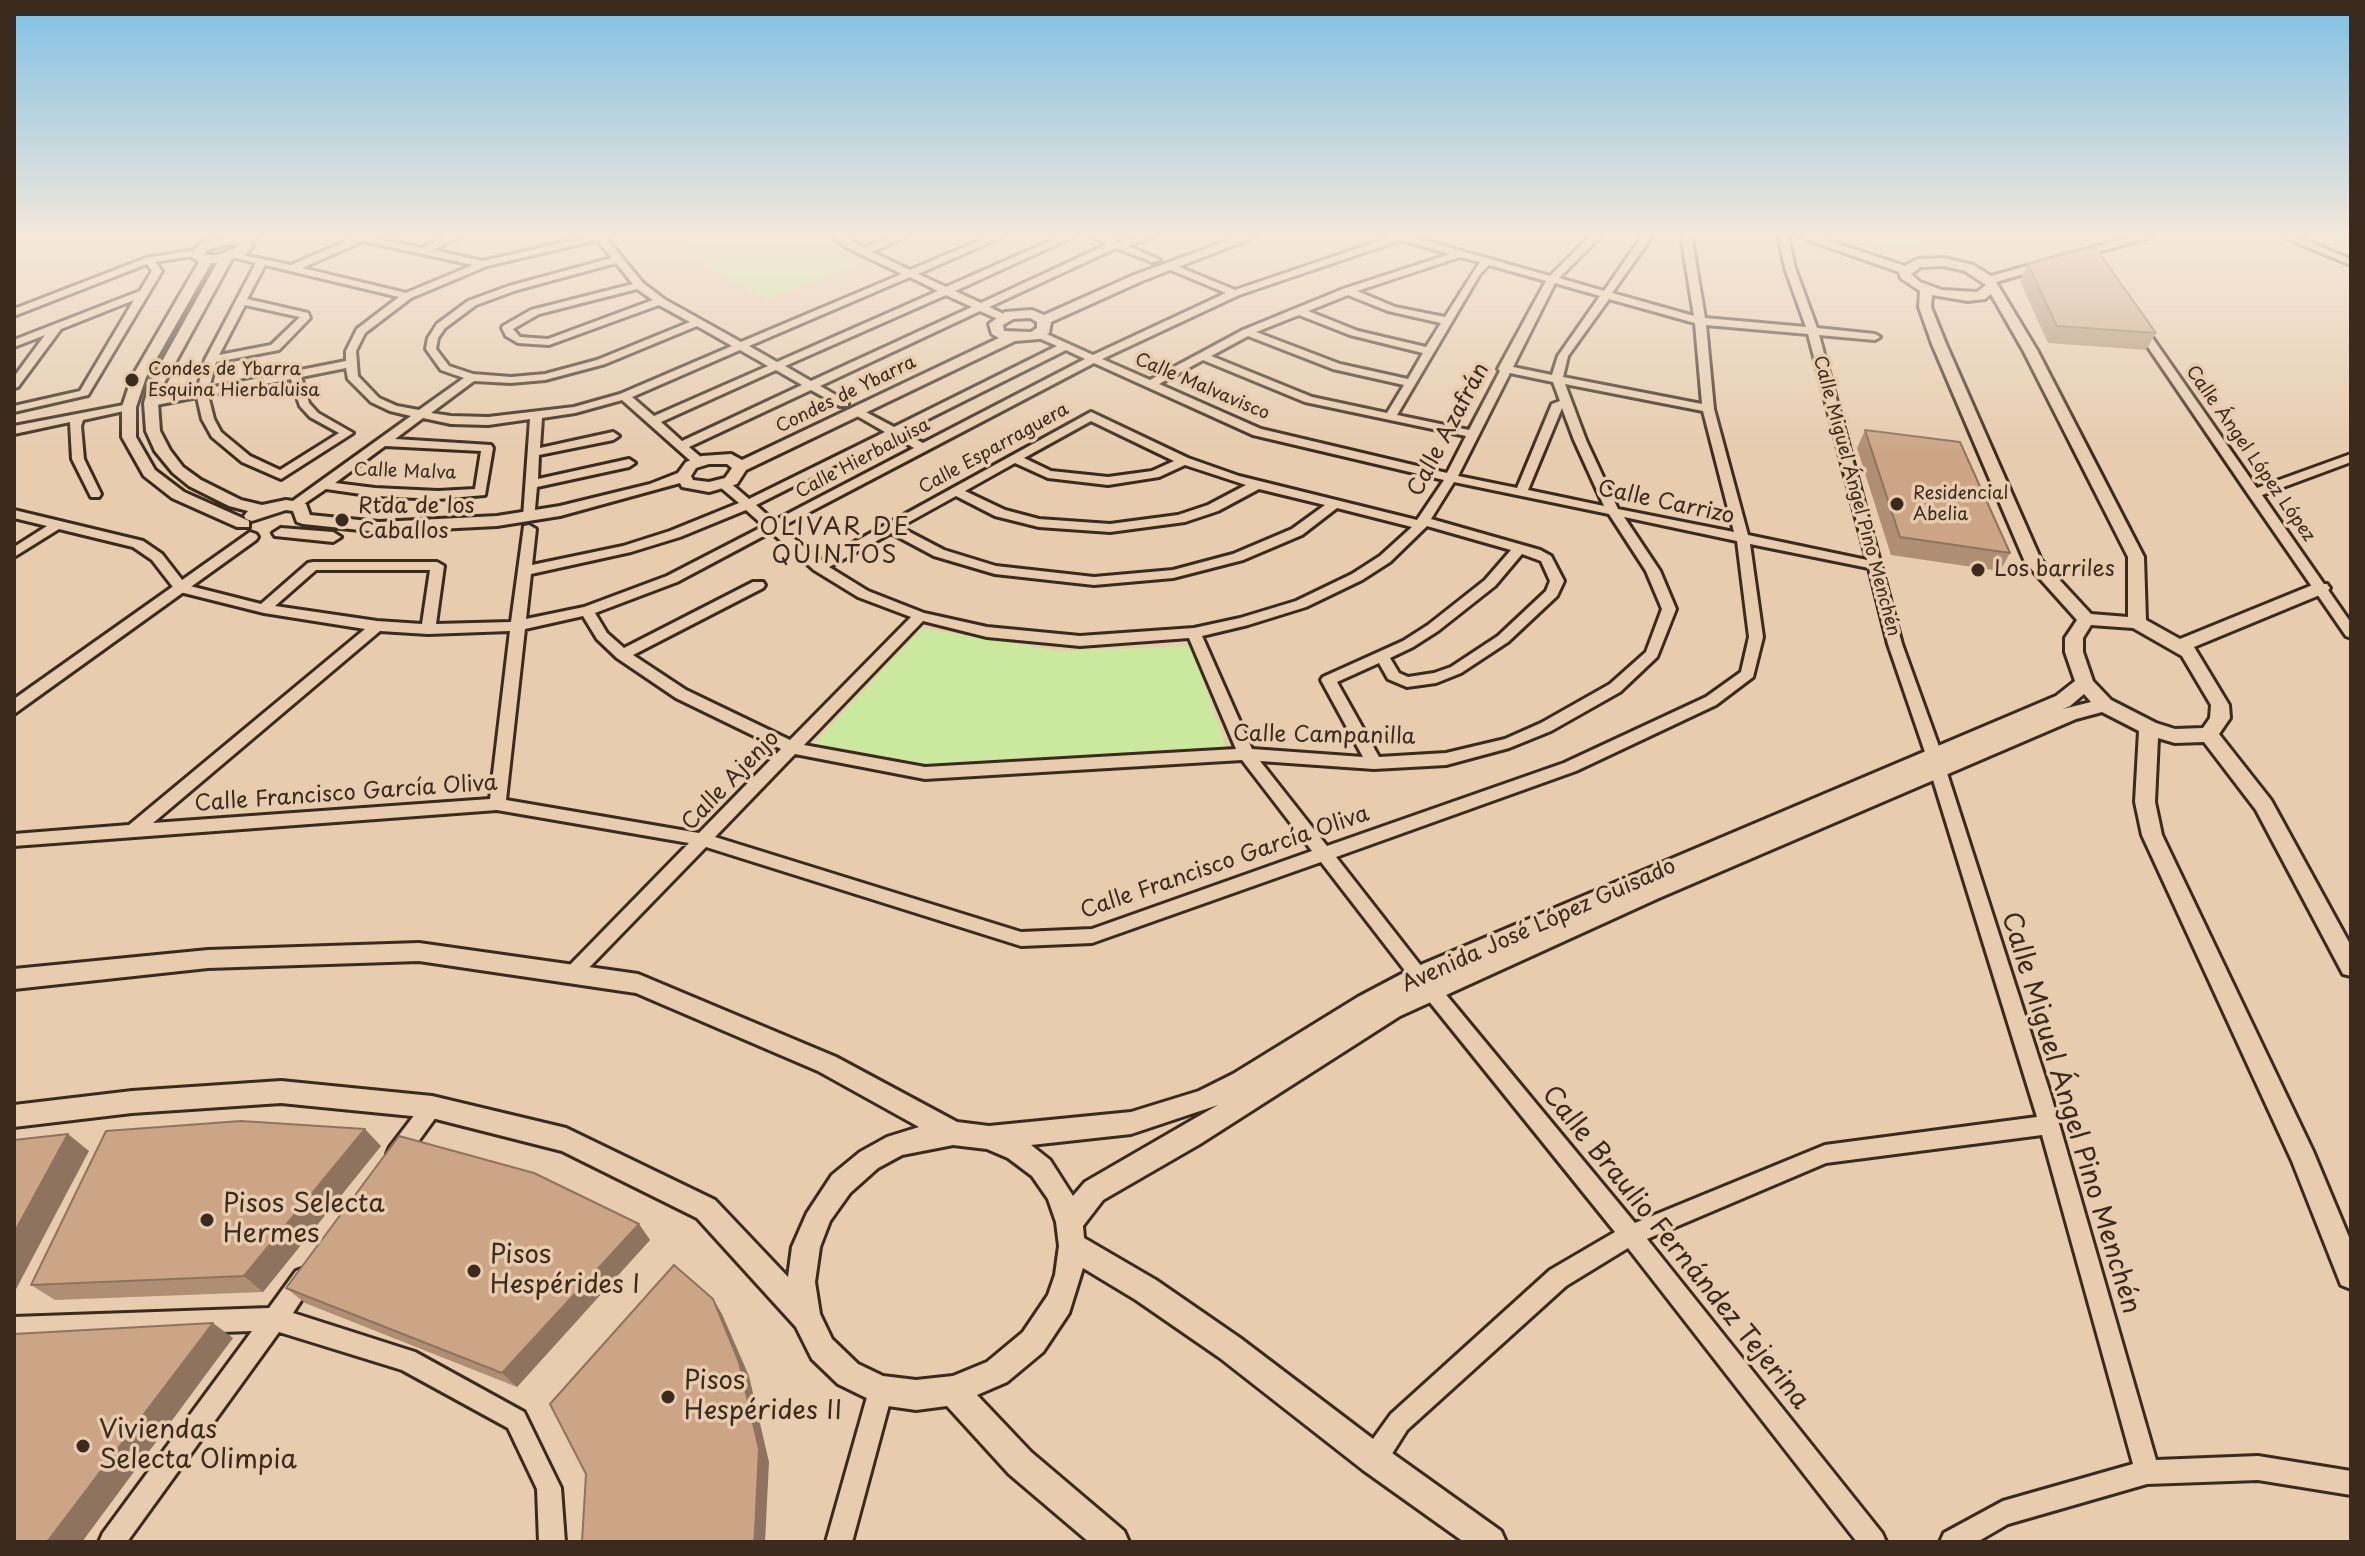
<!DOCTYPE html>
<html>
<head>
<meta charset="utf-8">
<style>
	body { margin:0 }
	#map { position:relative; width:2365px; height:1556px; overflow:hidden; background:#e7ccae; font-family:"Playpen Sans",sans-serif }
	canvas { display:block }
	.frame { position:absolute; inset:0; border:16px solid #3b2a1e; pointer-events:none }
</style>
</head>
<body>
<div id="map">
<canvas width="2365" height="1556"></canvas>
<div class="frame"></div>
</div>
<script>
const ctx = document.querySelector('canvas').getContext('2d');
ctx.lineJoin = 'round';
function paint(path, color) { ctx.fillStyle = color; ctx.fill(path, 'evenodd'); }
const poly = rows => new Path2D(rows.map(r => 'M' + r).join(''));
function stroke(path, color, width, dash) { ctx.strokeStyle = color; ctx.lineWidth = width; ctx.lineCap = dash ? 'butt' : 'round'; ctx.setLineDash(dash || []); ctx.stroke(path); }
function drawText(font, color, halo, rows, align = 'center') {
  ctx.font = font + ' "Playpen Sans",sans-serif'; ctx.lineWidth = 7; ctx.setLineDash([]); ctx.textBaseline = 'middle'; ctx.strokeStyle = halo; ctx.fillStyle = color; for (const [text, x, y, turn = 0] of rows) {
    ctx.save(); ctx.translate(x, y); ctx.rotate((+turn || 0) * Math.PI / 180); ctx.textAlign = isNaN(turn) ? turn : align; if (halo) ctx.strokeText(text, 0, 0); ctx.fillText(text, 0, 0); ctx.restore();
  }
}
const green = poly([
	[679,235,831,235,840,244,872,258,768,300,711,269],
	[1849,235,1916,235,1924,253,1886,246],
	[922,628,1060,651,1191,646,1226,747,927,767,811,747]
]);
const minor = poly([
	[249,235,262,235,242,244,237,241,249,235],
	[360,235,373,235,371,237,422,248,450,235,463,235,433,250,483,261,595,235,612,235,606,238,643,283,664,299,741,342,902,274,842,245,831,235,842,235,864,248,896,235,909,235,872,252,910,270,993,235,1006,235,918,274,946,287,1064,235,1077,235,955,291,981,303,1108,244,1088,235,1101,235,1119,242,1143,235,1158,235,1128,246,1160,260,1152,262,1116,248,989,307,1008,316,1008,320,1000,320,980,311,820,386,848,402,848,406,840,406,811,390,689,447,702,458,702,464,694,464,622,400,575,413,542,418,540,448,613,432,619,436,613,440,539,455,538,479,629,459,635,463,629,467,537,487,534,520,524,520,523,517,530,419,488,425,451,424,423,418,395,439,491,445,493,448,485,495,438,499,375,496,326,489,295,510,289,506,290,503,411,416,390,411,371,402,348,379,346,368,301,377,309,403,318,413,353,433,281,479,242,462,212,437,202,419,197,397,151,406,145,403,151,400,197,391,205,360,256,263,232,257,232,253,291,265,360,235],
	[597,240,612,258,509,286,468,301,437,324,428,338,426,349,441,370,464,378,419,410,397,406,379,398,358,376,356,351,365,333,411,298,487,266,597,240],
	[363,241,473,265,406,293,302,268,363,241],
	[616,263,633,284,531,310,503,326,502,328,506,336,518,343,549,345,659,305,690,322,597,360,545,374,511,377,473,374,449,366,436,349,438,338,445,328,476,305,517,290,616,263],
	[265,265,399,297,357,329,346,351,346,361,209,388,216,362,279,350,310,318,308,313,247,299,265,265],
	[910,277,938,291,777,362,749,346,910,277],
	[637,289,653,300,548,339,520,337,513,329,539,314,637,289],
	[946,295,972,307,811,381,785,366,946,295],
	[245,305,300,317,271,345,219,355,245,305],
	[697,326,732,346,620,394,574,407,488,417,451,416,431,413,474,381,511,383,545,380,605,364,697,326],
	[740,350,768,366,654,416,632,397,740,350],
	[776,370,802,385,682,441,661,422,776,370],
	[291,379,300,406,310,417,339,433,280,470,250,456,221,432,214,419,208,395,291,379],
	[385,446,481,451,475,489,438,491,375,488,335,483,385,446],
	[1388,235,1404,235,1550,276,1591,235,1602,235,1559,278,1604,291,1643,235,1653,235,1612,293,1694,316,1681,235,1691,235,1705,318,1806,327,1785,268,1778,235,1788,235,1795,268,1817,328,1875,334,1880,337,1875,340,1819,335,1902,644,1942,755,1940,759,1928,759,1926,755,1888,644,1869,568,1750,544,1763,637,1753,677,1716,705,1576,771,1336,857,1425,971,1428,976,1425,981,1419,984,1413,981,1321,862,1092,943,1021,946,706,847,578,979,572,982,566,979,563,974,566,969,689,843,497,810,14,846,14,834,129,825,365,629,264,613,176,591,152,560,133,547,59,529,14,557,14,547,47,526,14,518,14,510,143,541,162,554,186,585,261,604,308,563,313,562,437,562,444,566,436,624,511,622,524,526,529,525,536,529,532,565,623,546,670,531,739,503,720,487,720,481,728,481,749,499,885,432,852,413,852,409,860,409,894,427,1057,346,1034,336,1034,332,1042,332,1093,355,1226,293,1166,268,1166,264,1172,264,1235,290,1391,237,1388,235],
	[1401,240,1450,254,1343,289,1243,330,1150,380,1102,359,1239,295,1401,240],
	[1460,257,1480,262,1445,317,1395,307,1357,291,1460,257],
	[1489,265,1546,281,1498,369,1500,371,1469,430,1397,415,1480,274,1489,265],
	[1555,283,1600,296,1558,356,1552,375,1513,367,1555,283],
	[1348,295,1388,311,1441,323,1426,347,1358,331,1308,311,1348,295],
	[1609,299,1695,323,1702,404,1563,377,1568,356,1609,299],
	[1299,315,1350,335,1423,353,1408,379,1340,364,1256,332,1299,315],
	[1706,325,1808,334,1867,560,1748,535,1714,409,1706,325],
	[1248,336,1333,369,1404,385,1387,413,1312,397,1211,356,1248,336],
	[1066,350,1085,359,923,443,902,432,1066,350],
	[1203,360,1305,402,1466,436,1447,473,1261,429,1159,384,1203,360],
	[1094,363,1253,435,1444,480,1417,520,1239,476,1188,458,1091,412,820,561,781,527,1094,363],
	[1510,373,1553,382,1560,401,1552,404,1517,488,1458,476,1510,373],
	[1565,384,1703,411,1734,532,1618,509,1586,440,1565,384],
	[1562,408,1574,440,1604,506,1528,490,1562,408],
	[1091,421,1174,461,1152,471,1108,477,1051,471,1024,458,1091,421],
	[893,436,914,448,774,521,756,505,893,436],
	[1015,463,1048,478,1108,485,1159,477,1185,465,1246,485,1208,505,1178,515,1110,524,1039,519,1005,510,965,491,1015,463],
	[1454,482,1609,514,1646,571,1662,609,1646,652,1610,684,1541,723,1505,739,1446,753,1379,757,1337,682,1379,663,1388,679,1407,687,1436,683,1461,673,1508,642,1557,596,1564,581,1551,556,1540,550,1431,519,1454,482],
	[1259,489,1325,505,1292,529,1233,554,1173,570,1094,577,996,566,944,550,900,527,956,496,995,516,1039,527,1110,532,1185,522,1218,511,1259,489],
	[1337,508,1412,527,1380,556,1352,574,1296,601,1240,618,1194,628,1080,636,987,627,924,613,868,591,829,567,891,533,934,556,995,574,1094,585,1173,578,1243,560,1302,535,1337,508],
	[746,510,764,526,667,576,584,607,526,619,531,574,631,552,680,537,746,510],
	[1624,517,1737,541,1749,637,1741,672,1706,697,1564,763,1327,846,1260,761,1374,769,1446,765,1509,748,1551,731,1620,692,1657,657,1676,609,1660,571,1624,517],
	[1427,526,1511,550,1485,580,1428,625,1403,641,1323,677,1321,680,1363,757,1252,749,1202,636,1248,625,1306,607,1362,580,1390,562,1427,526],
	[771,532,814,570,858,597,911,617,790,740,686,690,633,655,763,588,765,585,763,582,753,582,624,648,607,633,595,613,677,582,771,532],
	[1522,554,1541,561,1550,581,1546,591,1498,636,1451,667,1434,673,1408,677,1399,673,1390,658,1413,647,1438,631,1495,586,1522,554],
	[316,570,430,570,422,624,377,621,275,606,316,570],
	[583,616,597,639,617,658,676,698,781,749,699,833,506,800,525,629,583,616],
	[923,621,987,637,1080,646,1189,638,1236,749,925,767,804,745,923,621],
	[380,631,428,634,510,631,490,799,153,823,380,631],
	[795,754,925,779,1242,760,1312,851,1092,929,1021,932,715,837,795,754],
	[2278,235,2291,235,2351,259,2351,265,2278,235],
	[195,250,200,253,198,255,155,262,162,271,88,395,14,412,14,406,80,391,134,300,61,329,18,387,14,388,14,377,45,335,14,347,14,340,140,291,152,271,147,264,14,316,14,309,146,258,195,250],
	[2134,323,2142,323,2257,488,2351,454,2351,462,2262,495,2351,623,2351,638,2346,636,2248,494,2133,325,2134,323],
	[129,404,135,407,133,409,83,420,81,426,84,459,101,494,99,497,91,497,72,459,70,422,14,434,14,426,129,404],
	[1938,764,1946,770,2051,1096,2156,1460,2258,1456,2351,1471,2351,1495,2258,1480,2147,1484,2008,1524,1977,1542,1940,1542,1944,1533,2003,1501,2133,1464,2042,1135,1826,1163,1647,1239,1882,1533,1886,1542,1857,1542,1628,1248,1566,1286,1407,1430,1383,1468,1374,1471,1365,1468,1362,1459,1365,1450,1391,1414,1550,1270,1615,1232,1424,995,1422,990,1424,985,1431,982,1438,985,1635,1223,1825,1145,2037,1117,1930,770,1938,764],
	[432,1098,439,1101,442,1107,439,1113,404,1161,397,1163,390,1161,387,1154,390,1147,425,1101,432,1098],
	[304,1268,312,1271,315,1279,293,1313,415,1352,524,1412,561,1488,565,1542,539,1542,537,1489,508,1428,402,1370,279,1332,127,1542,99,1542,103,1533,252,1331,14,1339,14,1317,269,1308,296,1271,304,1268],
	[881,1378,889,1382,893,1390,852,1542,826,1542,869,1390,873,1382,881,1378]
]);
const major = poly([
	[1243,235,1260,235,1142,281,1051,322,1049,333,1039,339,1015,341,746,470,737,484,709,492,682,487,680,483,560,516,497,526,379,532,303,524,297,522,293,511,286,510,252,521,246,519,244,516,248,511,229,506,189,486,173,473,155,451,146,431,144,403,150,383,217,263,211,263,146,377,136,407,136,437,155,470,184,492,249,521,249,527,237,527,172,498,144,476,122,437,122,407,132,377,199,262,189,255,201,243,230,236,246,238,253,246,245,255,232,259,164,383,158,403,160,431,170,450,183,467,201,480,241,500,262,505,286,500,300,502,306,504,310,515,379,522,497,516,560,506,650,484,678,473,686,462,702,456,731,454,742,460,999,338,992,334,989,324,1005,312,1032,310,1044,315,1134,275,1243,235],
	[230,244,240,246,218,255,203,255,209,249,230,244],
	[1030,318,1037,322,1037,328,1031,332,1004,331,1003,325,1013,319,1030,318],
	[709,464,727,464,732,468,725,478,709,482,693,480,691,476,696,468,709,464],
	[1794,235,1812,235,1905,266,1918,259,1944,258,1973,265,1991,276,2138,235,2157,235,1996,282,2037,350,2144,557,2146,620,2180,639,2315,584,2327,584,2330,588,2327,592,2194,647,2229,705,2230,718,2219,734,2271,800,2351,946,2351,976,2343,974,2256,810,2204,742,2175,743,2158,738,2155,802,2162,835,2313,1151,2351,1242,2351,1289,2341,1285,2292,1161,2142,835,2135,802,2139,731,2102,712,2076,719,1659,898,1400,1016,1200,1144,1103,1200,1083,1226,1084,1238,1156,1280,1240,1338,1385,1448,1501,1531,1506,1542,1464,1542,1363,1470,1220,1358,1136,1300,1083,1268,1069,1313,1043,1352,1007,1382,977,1395,1031,1452,1124,1531,1129,1542,1089,1542,1009,1474,947,1406,916,1410,881,1405,838,1384,812,1359,796,1327,697,1218,562,1151,432,1118,281,1103,132,1113,14,1127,14,1105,132,1091,281,1081,432,1096,566,1128,715,1200,788,1277,792,1247,807,1213,832,1175,860,1152,887,1137,919,1127,818,1071,636,993,419,961,208,968,14,989,14,969,208,950,419,943,638,974,836,1057,957,1122,989,1126,1131,1112,1199,1091,1233,1074,1358,997,1411,969,2056,696,2075,681,2065,652,2065,638,2077,620,2025,562,1932,344,1919,307,1920,291,1901,278,1899,272,1794,235],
	[1944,266,1965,271,1986,285,1977,292,1942,290,1920,282,1911,274,1921,267,1944,266],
	[1991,294,2023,350,2128,557,2128,617,2091,614,2041,560,1946,344,1931,307,1932,295,1968,301,1985,299,1991,294],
	[2091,625,2133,628,2182,656,2211,705,2210,718,2203,728,2175,729,2156,723,2111,700,2093,681,2083,652,2083,638,2091,625],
	[2084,694,2091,702,2063,709,1960,753,2070,706,2084,694],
	[1218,1105,1085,1182,1073,1196,1050,1160,1031,1145,1131,1134,1218,1105],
	[953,1145,987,1149,1008,1158,1032,1176,1048,1199,1056,1222,1059,1246,1055,1275,1048,1295,1023,1332,987,1362,953,1376,916,1380,883,1376,858,1364,832,1339,820,1314,815,1282,820,1247,830,1221,850,1193,878,1168,902,1155,953,1145],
	[281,528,333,532,341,537,333,542,275,536,273,533,281,528],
	[250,532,256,534,258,537,256,540,14,714,14,699,250,532]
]);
const wall = poly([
	[2028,264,2156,333,2146,350,2048,343,2020,281],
	[1865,430,2010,553,2000,571,1891,555,1857,448],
	[381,1146,263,1292,55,1300,31,1285],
	[639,1224,650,1240,517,1387,305,1303,286,1288]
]);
const shadedWall = poly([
	[365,1129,381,1146,263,1292,244,1276],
	[68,1134,89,1151,14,1293,14,1233],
	[639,1224,650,1240,517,1387,502,1373],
	[713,1299,722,1314,749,1376,769,1462,765,1542,754,1542],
	[213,1323,233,1338,82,1542,47,1542]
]);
const building = poly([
	[2095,247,2156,333,2057,326,2028,264,2095,247],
	[1865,430,1960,442,2010,553,1900,537,1865,430],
	[241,1121,365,1129,244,1276,31,1285,106,1131,241,1121],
	[68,1134,14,1233,14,1140,68,1134],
	[399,1136,534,1173,639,1224,502,1373,286,1288,399,1136],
	[674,1265,713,1299,739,1362,759,1449,755,1531,754,1542,582,1542,586,1474,550,1404,674,1265],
	[213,1323,47,1542,14,1542,14,1334,213,1323]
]);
const markers = [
	[132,380,8,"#3b2a1e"],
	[1897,504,8,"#3b2a1e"],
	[342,520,8,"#3b2a1e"],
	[1978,570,8,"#3b2a1e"],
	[207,1220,8,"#3b2a1e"],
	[474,1271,8,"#3b2a1e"],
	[668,1397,8,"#3b2a1e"],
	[83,1446,8,"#3b2a1e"]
];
const farPoinames = [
	["Condes de Ybarra",148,370],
	["Esquina Hierbaluisa",148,391],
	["Residencial",1913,494],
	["Abelia",1913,515]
];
const farStreetnames = [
	["Calle Malvavisco",1202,387,23],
	["Condes de Ybarra",846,395,-26],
	["Calle Esparraguera",994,449,-29],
	["Calle Ángel López López",2250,454,55],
	["Calle Hierbaluisa",863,459,-28],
	["Calle Malva",405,472,2],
	["Calle Miguel Ángel Pino Menchén",1856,496,75]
];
const streetNames = [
	["Calle Azafrán",1449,430,-62],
	["Calle Carrizo",1666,503,12],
	["Calle Campanilla",1324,736,1],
	["Calle Ajenjo",731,781,-46],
	["Calle Francisco García Oliva",346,794,-4],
	["Calle Francisco García Oliva",1225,863,-19],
	["Avenida José López Guisado",1539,926,-24]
];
const poiNames = [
	["Rtda de los",358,507],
	["Caballos",358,532],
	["Los barriles",1994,570]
];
const neighbourhoodNames = [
	["OLIVAR DE",835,528],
	["QUINTOS",835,556]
];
const nearStreetnames = [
	["Calle Miguel Ángel Pino Menchén",2070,1113,73],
	["Calle Braulio Fernández Tejerina",1675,1248,51]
];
const nearPoinames = [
	["Pisos Selecta",223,1205],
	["Hermes",223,1235],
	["Pisos",490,1256],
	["Hespérides I",490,1286],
	["Pisos",684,1382],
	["Hespérides II",684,1412],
	["Viviendas",99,1431],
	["Selecta Olimpia",99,1461]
];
paint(green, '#cbe89f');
stroke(minor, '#3b2a1e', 6);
stroke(major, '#3b2a1e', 6);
paint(minor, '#e7ccae');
paint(major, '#e7ccae');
paint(wall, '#af8e73');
paint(shadedWall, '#8e745e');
paint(building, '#cba586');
stroke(building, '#8e745e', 2);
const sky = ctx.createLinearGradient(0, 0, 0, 453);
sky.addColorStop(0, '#7fc0e4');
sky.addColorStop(0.52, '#f4e8db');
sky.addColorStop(1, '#f4e8db00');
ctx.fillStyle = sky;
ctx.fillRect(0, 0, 2365, 453);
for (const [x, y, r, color] of markers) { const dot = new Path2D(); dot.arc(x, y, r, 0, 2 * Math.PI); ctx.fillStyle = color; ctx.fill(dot); stroke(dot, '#e7ccae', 3); }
drawText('18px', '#3b2a1e', '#e7ccae', farPoinames, 'left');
drawText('18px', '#3b2a1e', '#e7ccae', farStreetnames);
drawText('22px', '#3b2a1e', '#e7ccae', streetNames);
drawText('22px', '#3b2a1e', '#e7ccae', poiNames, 'left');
ctx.letterSpacing = '2px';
drawText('24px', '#3b2a1e', '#e7ccae', neighbourhoodNames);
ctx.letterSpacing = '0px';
drawText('26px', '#3b2a1e', '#e7ccae', nearStreetnames);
drawText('26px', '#3b2a1e', '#e7ccae', nearPoinames, 'left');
</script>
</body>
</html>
